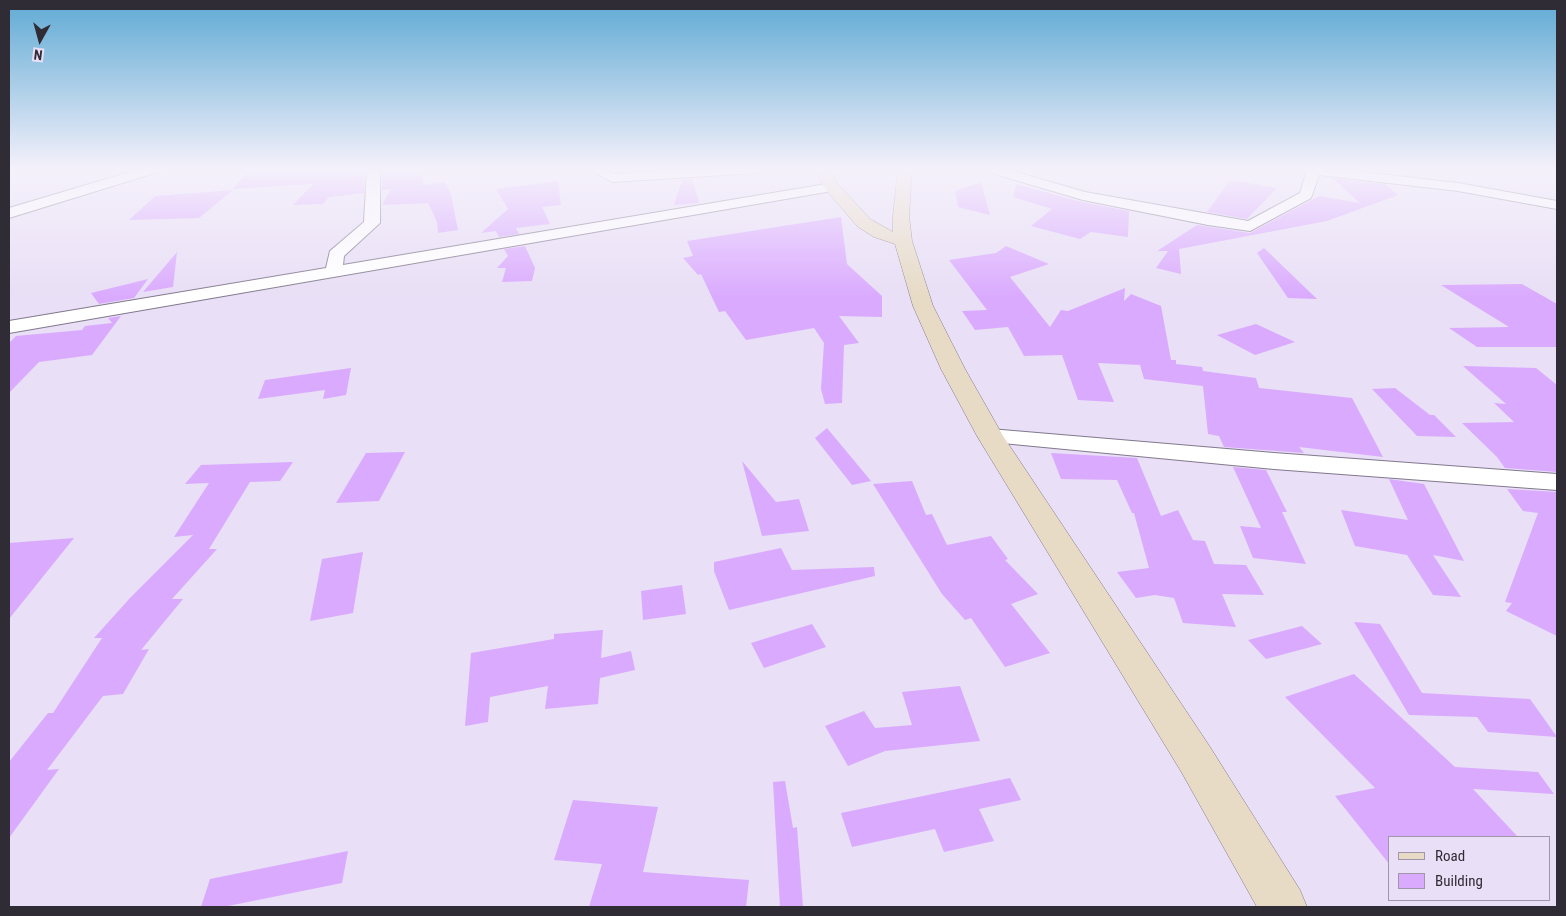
<!DOCTYPE html>
<html>
<head>
<meta charset="utf-8">
<style>
	body { margin:0 }
	#map { position:relative; width:1566px; height:916px; overflow:hidden; background:#e9dff6; font-family:"Roboto Condensed",sans-serif }
	canvas { display:block }
	.frame { position:absolute; inset:0; border:10px solid #302c35; pointer-events:none }
	.legend { position:absolute; left:1388px; top:836px; width:162px; height:65px; box-sizing:border-box; background:#e9dff6; border:1px solid #9f97a9; margin:0; padding:6px 9px; list-style:none; font-size:15px; color:#302c35 }
	.legend li { display:flex; align-items:center; gap:10px; height:25px }
	.legend b { width:25px; border:1px solid #9f97a9 }
	.north { position:absolute; left:15px; top:15px; width:50px; height:50px; -webkit-text-stroke:4px #e9dff6; paint-order:stroke; rotate:187deg; font-size:14px; font-weight:700; line-height:20px; text-align:center; color:#302c35 }
	.north::after { content:''; display:block; margin:auto; width:18px; height:22px; background:#302c35; clip-path:polygon(50% 0,100% 100%,50% 72%,0 100%) }
</style>
</head>
<body>
<div id="map">
<canvas width="1566" height="916"></canvas>
<div class="frame"></div>
<ul class="legend">
<li><b style="height:6px;background:#e7dbc5"></b>Road</li>
<li><b style="height:14px;background:#daaafe"></b>Building</li>
</ul>
<div class="north">N</div>
</div>
<script>
const ctx = document.querySelector('canvas').getContext('2d');
ctx.lineJoin = 'round';
function paint(path, color) { ctx.fillStyle = color; ctx.fill(path, 'evenodd'); }
const poly = rows => new Path2D(rows.map(r => 'M' + r).join(''));
function stroke(path, color, width, dash) { ctx.strokeStyle = color; ctx.lineWidth = width; ctx.lineCap = dash ? 'butt' : 'round'; ctx.setLineDash(dash || []); ctx.stroke(path); }
const building = poly([
	[249,169,324,169,324,172,328,169,365,169,364,193,329,197,323,204,293,205,313,184,233,189],
	[382,169,423,169,423,185,445,182,451,194,458,230,438,233,437,222,428,203,382,205,391,189,382,190],
	[1332,178,1385,184,1398,195,1327,221,1179,249,1181,274,1156,268,1168,251,1157,251,1197,225,1250,233,1319,196,1360,203],
	[692,179,699,203,674,205,682,180],
	[1230,180,1244,182,1277,188,1247,219,1207,212],
	[558,181,561,205,542,207,550,224,516,228,519,234,499,237,496,231,481,233,508,209,496,189],
	[981,182,990,215,958,207,955,191],
	[1016,184,1082,202,1129,211,1128,237,1091,232,1080,239,1031,226,1052,209,1013,197],
	[233,190,199,218,129,220,155,196],
	[841,217,847,264,882,296,882,317,839,316,859,343,844,345,842,403,825,404,821,389,824,343,814,328,746,340,725,311,719,312,701,274,698,275,683,258,693,256,687,241],
	[525,246,535,268,532,281,502,282,506,268,497,268,508,256,504,249],
	[1006,246,1049,264,1010,277,1050,327,1061,310,1068,311,1125,288,1124,301,1131,294,1161,306,1171,360,1176,360,1176,364,1202,367,1203,371,1256,378,1259,388,1352,398,1383,457,1299,447,1304,453,1224,447,1219,436,1208,434,1203,386,1144,379,1140,365,1098,363,1114,402,1078,400,1062,355,1024,356,1008,327,975,330,962,311,987,310,949,260,996,253],
	[1264,248,1317,299,1288,298,1257,253],
	[177,252,173,287,143,292],
	[148,279,134,298,99,304,91,293],
	[1522,284,1557,304,1557,347,1477,347,1449,328,1509,327,1441,285],
	[121,316,92,355,39,362,9,393,9,343,16,336,82,330,85,326,112,323,108,318],
	[1256,324,1295,342,1255,355,1217,335],
	[1463,366,1536,368,1557,385,1557,472,1505,468,1497,457,1462,423,1514,422,1494,403,1506,404],
	[351,368,346,395,323,399,325,390,258,399,265,380],
	[1395,388,1430,415,1434,415,1456,437,1417,436,1372,389],
	[827,428,871,481,852,485,815,438],
	[405,452,379,501,336,503,366,453],
	[1051,453,1137,458,1161,516,1178,510,1193,540,1205,541,1214,564,1246,565,1264,595,1222,594,1236,627,1183,623,1174,598,1155,595,1136,598,1117,572,1149,568,1134,513,1132,513,1117,480,1061,479],
	[742,461,776,502,799,499,809,531,762,536],
	[293,462,280,481,250,482,209,549,217,549,172,599,183,599,141,650,149,649,123,694,103,696,47,770,59,769,9,838,9,762,48,713,53,713,102,638,94,638,130,598,193,535,174,537,209,483,185,484,201,465],
	[1233,467,1266,470,1287,512,1282,512,1306,564,1253,558,1240,526,1261,528],
	[1389,479,1424,484,1464,561,1433,555,1461,597,1433,595,1407,555,1355,546,1341,510,1408,520],
	[912,481,926,515,932,514,947,545,991,536,1008,559,1005,560,1038,594,1011,604,1050,653,1005,667,971,618,965,620,942,594,873,484],
	[1507,489,1557,492,1557,636,1506,611,1512,603,1505,602,1538,513,1523,511],
	[74,538,9,619,9,543],
	[781,548,792,570,874,567,875,576,729,610,714,571,714,562],
	[363,552,353,613,310,621,322,559],
	[682,585,686,614,643,620,641,591],
	[1354,622,1380,624,1422,693,1530,699,1557,737,1488,732,1477,717,1409,715],
	[812,624,826,647,764,668,751,643],
	[1302,626,1322,644,1266,659,1248,640],
	[603,630,601,658,631,651,635,670,600,678,598,704,545,709,548,686,490,697,488,722,465,726,471,653,554,639,554,634],
	[1354,674,1455,767,1538,772,1554,794,1473,789,1518,837,1390,837,1390,865,1335,796,1375,788,1285,697],
	[960,686,980,741,885,751,848,766,825,726,864,711,875,728,912,725,902,692],
	[1010,778,1021,800,979,809,994,841,944,852,935,829,852,847,841,813],
	[785,781,793,828,797,827,803,907,780,907,773,782],
	[573,800,658,807,643,872,749,880,746,907,688,906,688,907,589,907,602,864,554,860],
	[348,851,342,883,223,907,201,907,210,879]
]);
const street = poly([
	[140,169,160,169,158,172,9,218,9,208,140,169],
	[367,169,380,169,380,223,344,256,343,265,832,183,837,184,839,187,837,190,832,191,9,333,9,321,326,268,330,251,364,222,367,169],
	[589,169,605,169,614,174,699,169,765,169,758,173,612,182,589,169],
	[986,169,1006,169,1085,192,1248,221,1300,193,1306,173,1302,172,1301,169,1337,169,1458,183,1557,201,1557,209,1458,191,1319,175,1311,198,1250,231,1208,225,1083,200,988,172,986,169],
	[990,429,1274,453,1557,474,1557,490,1274,469,981,441,978,436,981,431,990,429]
]);
const secondary = poly([
	[814,169,828,169,838,184,870,219,893,232,893,216,898,169,912,169,909,216,912,241,933,306,965,369,1003,436,1210,747,1300,890,1307,907,1257,907,1182,773,977,436,941,369,913,306,895,244,874,237,858,227,826,190,814,169]
]);
paint(building, '#daaafe');
stroke(street, '#82798d', 2);
stroke(secondary, '#82798d', 1);
paint(street, '#fff');
paint(secondary, '#e7dbc5');
const sky = ctx.createLinearGradient(0, 0, 0, 297);
sky.addColorStop(0, '#5faad4');
sky.addColorStop(0.57, '#f5f1fb');
sky.addColorStop(1, '#f5f1fb00');
ctx.fillStyle = sky;
ctx.fillRect(0, 0, 1566, 297);
</script>
</body>
</html>
